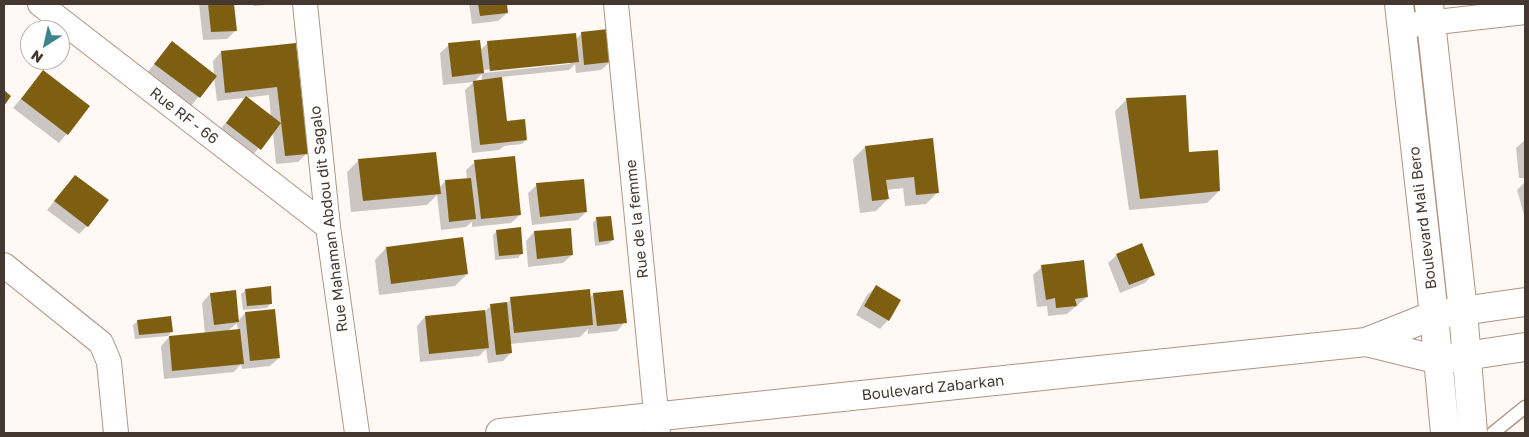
<!DOCTYPE html>
<html>
<head>
<meta charset="utf-8">
<style>
	body { margin:0 }
	#map { position:relative; width:1529px; height:437px; overflow:hidden; background:#fff8f4; font-family:"Golos Text",sans-serif }
	canvas { display:block }
	.frame { position:absolute; inset:0; border:5px solid #453830; pointer-events:none }
	.north { position:absolute; left:20px; top:20px; width:50px; height:50px; box-sizing:border-box; background:#fff; border:1px solid #b5afac; border-radius:50%; rotate:215deg; font-size:14px; font-weight:700; line-height:20px; text-align:center; color:#453830 }
	.north::after { content:''; display:block; margin:auto; width:18px; height:22px; background:#3d848d; clip-path:polygon(50% 0,100% 100%,50% 72%,0 100%) }
</style>
</head>
<body>
<div id="map">
<canvas width="1529" height="437"></canvas>
<div class="frame"></div>
<div class="north">N</div>
</div>
<script>
const ctx = document.querySelector('canvas').getContext('2d');
ctx.lineJoin = 'round';
function paint(path, color) { ctx.fillStyle = color; ctx.fill(path, 'evenodd'); }
const poly = rows => new Path2D(rows.map(r => 'M' + r).join(''));
function stroke(path, color, width, dash) { ctx.strokeStyle = color; ctx.lineWidth = width; ctx.lineCap = dash ? 'butt' : 'round'; ctx.setLineDash(dash || []); ctx.stroke(path); }
function drawText(font, color, halo, rows, align = 'center') {
  ctx.font = font + ' "Golos Text",sans-serif'; ctx.lineWidth = 5; ctx.setLineDash([]); ctx.textBaseline = 'middle'; ctx.strokeStyle = halo; ctx.fillStyle = color; for (const [text, x, y, turn = 0] of rows) {
    ctx.save(); ctx.translate(x, y); ctx.rotate((+turn || 0) * Math.PI / 180); ctx.textAlign = isNaN(turn) ? turn : align; if (halo) ctx.strokeText(text, 0, 0); ctx.fillText(text, 0, 0); ctx.restore();
  }
}
const shadow = poly([
	[199,4,233,4,236,30,227,39,203,40],
	[253,4,277,4,254,6],
	[469,4,506,4,507,13,498,21,472,24],
	[582,33,610,62,601,70,576,73,575,64,569,70,501,77,506,124,526,140,522,144,504,146,499,150,472,153,465,90,474,82,443,85,440,53,449,45,480,50,488,43,576,39],
	[570,61,570,64,484,73,484,70],
	[482,74,482,81,474,82],
	[172,43,214,75,213,61,221,52,295,45,307,153,298,162,276,164,273,132,251,157,218,132,246,98,271,117,269,95,217,101,214,77,191,106,147,73],
	[43,72,89,106,59,143,13,108],
	[1127,99,1188,153,1219,191,1207,203,1129,210,1115,111],
	[932,139,938,192,926,204,905,206,903,188,886,190,888,199,876,211,860,213,853,159,865,147],
	[1525,140,1525,178,1519,178,1516,148],
	[359,160,439,188,445,181,467,179,466,170,475,162,520,215,511,223,472,227,472,222,466,227,441,230,437,195,427,205,351,212,347,172],
	[75,176,87,226,79,234,47,210],
	[1525,182,1525,218,1517,190],
	[537,185,586,212,578,220,532,225,528,193],
	[597,218,613,240,608,244,595,246,593,223],
	[497,231,522,253,518,258,495,260,493,235],
	[534,232,572,255,563,263,528,267,526,241],
	[386,248,467,274,455,286,379,295,375,260],
	[1117,255,1153,274,1145,283,1120,293,1108,263],
	[1042,267,1087,297,1067,314,1048,316,1047,306,1037,307,1033,275],
	[876,287,888,320,880,329,856,315,867,295],
	[246,290,271,303,267,308,243,310,241,294],
	[210,294,238,321,245,313,279,358,270,366,242,369,241,364,234,372,164,379,161,346,169,337,205,334,202,303],
	[237,323,238,331,228,331],
	[594,294,625,322,617,331,588,334,588,329,580,337,510,344,511,353,503,361,488,363,486,349,479,356,420,362,417,326,425,317,485,311,491,306,506,304,511,299,589,298],
	[138,321,172,331,168,336,135,339,133,325]
]);
const building = poly([
	[208,4,234,4,237,31,211,32],
	[478,4,507,4,508,13,480,16],
	[608,29,611,62,584,65,581,32],
	[576,33,579,62,490,71,487,41],
	[480,40,484,73,452,77,448,43],
	[172,41,217,76,200,98,154,64],
	[296,43,308,154,285,156,277,87,225,93,221,51],
	[43,70,90,106,68,135,21,99],
	[502,77,507,121,525,119,527,140,480,145,473,81],
	[4,90,11,96,4,106],
	[1186,95,1189,152,1218,150,1220,191,1140,199,1126,98],
	[246,96,281,123,261,150,226,123],
	[933,138,939,193,916,195,914,177,886,180,889,199,872,201,865,146],
	[436,152,441,194,363,201,358,159],
	[515,156,521,215,481,219,474,160],
	[75,175,109,200,88,227,54,201],
	[471,178,476,219,449,222,445,180],
	[584,179,587,212,540,217,536,183],
	[611,216,614,240,599,242,596,217],
	[521,227,523,254,499,256,496,230],
	[571,228,573,255,537,259,534,231],
	[463,237,468,274,391,284,386,247],
	[1142,243,1155,275,1129,285,1116,254],
	[1084,260,1088,297,1075,299,1077,306,1056,308,1055,298,1046,300,1041,265],
	[876,285,901,300,889,321,864,306],
	[271,286,272,304,247,306,245,289],
	[590,289,593,325,514,333,510,297],
	[236,290,239,322,214,325,210,293],
	[623,290,627,323,597,326,593,293],
	[507,302,512,353,496,355,490,304],
	[275,309,280,358,250,361,245,312],
	[485,310,489,348,429,354,425,316],
	[171,316,173,332,139,335,137,320],
	[240,329,244,364,172,371,169,336]
]);
const service = poly([
	[1493,433,1525,407]
]);
const minor = poly([
	[40,4,328,227],
	[305,4,328,227,357,433],
	[616,4,658,433],
	[1401,26,1525,12],
	[4,265,101,343,109,362,116,433]
]);
const tertiary = poly([
	[1366,342,1439,360,1525,347],
	[500,433,1366,342,1434,315,1525,302]
]);
const primary = poly([
	[1399,4,1434,315,1445,433],
	[1429,4,1463,311,1473,433]
]);
const streetNames = [
	["Rue RF - 66",184,116,38],
	["Boulevard Mali Bero",1423,218,-97],
	["Rue Mahaman Abdou dit Sagalo",329,219,-97],
	["Rue de la femme",637,219,-96],
	["Boulevard Zabarkan",933,388,-6]
];
paint(shadow, '#0003');
paint(building, '#7e5f12');
stroke(service, '#b19481', 15);
stroke(minor, '#b19481', 26);
stroke(tertiary, '#b19481', 30);
stroke(primary, '#b19481', 30);
stroke(service, '#fff', 12);
stroke(minor, '#fff', 24);
stroke(tertiary, '#fff', 28);
stroke(primary, '#fff', 28);
drawText('15px', '#453830', '#fff', streetNames);
</script>
</body>
</html>
